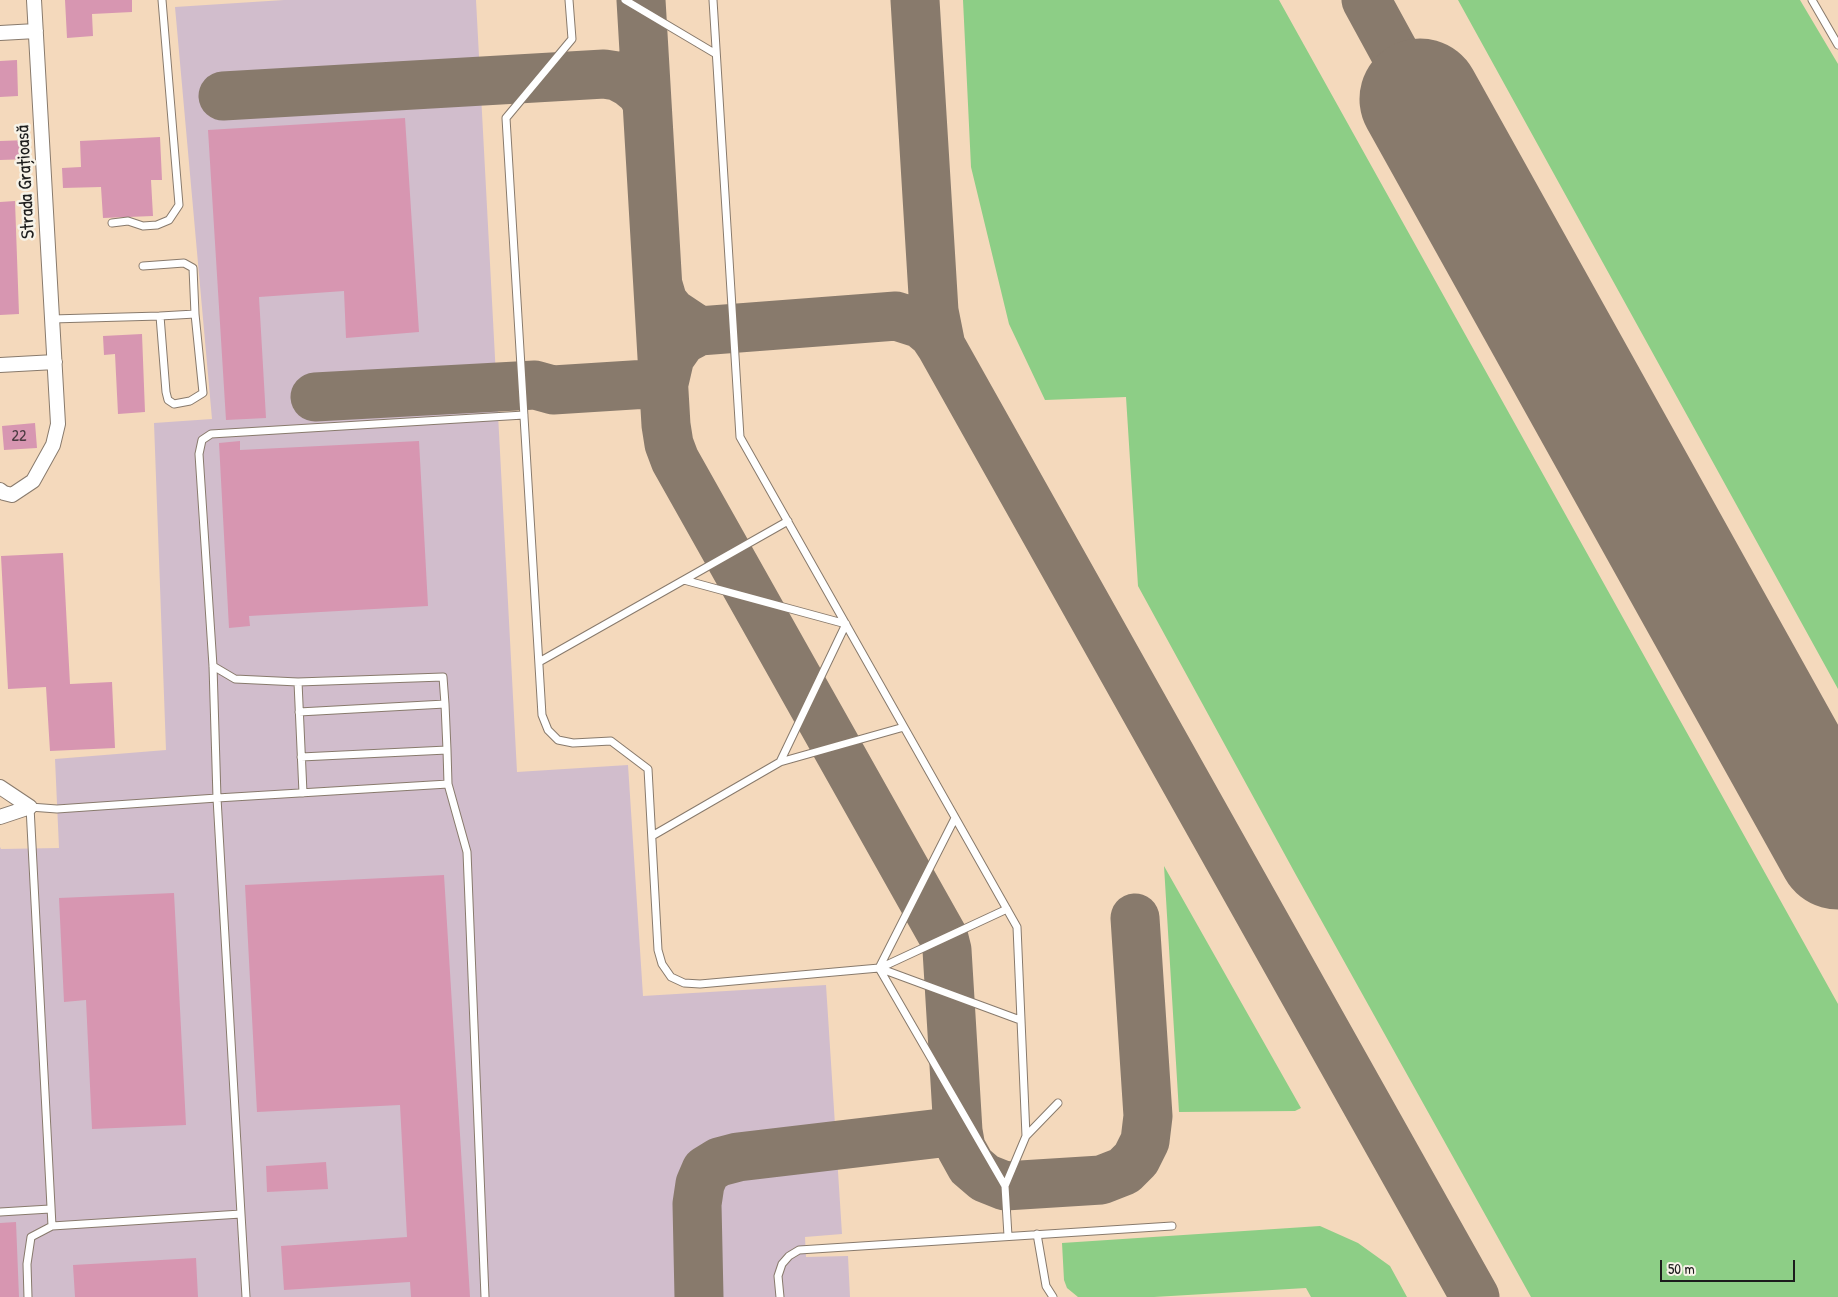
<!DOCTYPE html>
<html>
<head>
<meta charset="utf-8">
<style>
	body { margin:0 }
	#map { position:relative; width:1838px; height:1297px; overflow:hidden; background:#f4d9bc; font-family:"Patrick Hand",sans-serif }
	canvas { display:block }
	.scale { position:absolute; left:1660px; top:1260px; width:135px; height:22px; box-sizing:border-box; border:2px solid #1c1c1c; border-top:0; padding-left:6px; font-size:15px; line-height:18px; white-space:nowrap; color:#1c1c1c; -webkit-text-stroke:4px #f7f3e8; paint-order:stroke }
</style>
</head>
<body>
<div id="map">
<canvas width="1838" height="1297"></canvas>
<div class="scale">50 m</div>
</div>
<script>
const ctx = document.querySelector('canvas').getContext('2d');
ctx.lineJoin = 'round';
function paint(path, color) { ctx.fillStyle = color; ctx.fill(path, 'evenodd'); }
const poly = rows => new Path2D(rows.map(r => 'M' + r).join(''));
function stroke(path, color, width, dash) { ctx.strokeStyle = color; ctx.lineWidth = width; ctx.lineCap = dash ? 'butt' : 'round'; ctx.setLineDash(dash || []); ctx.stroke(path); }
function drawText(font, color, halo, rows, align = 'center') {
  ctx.font = font + ' "Patrick Hand",sans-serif'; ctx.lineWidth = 5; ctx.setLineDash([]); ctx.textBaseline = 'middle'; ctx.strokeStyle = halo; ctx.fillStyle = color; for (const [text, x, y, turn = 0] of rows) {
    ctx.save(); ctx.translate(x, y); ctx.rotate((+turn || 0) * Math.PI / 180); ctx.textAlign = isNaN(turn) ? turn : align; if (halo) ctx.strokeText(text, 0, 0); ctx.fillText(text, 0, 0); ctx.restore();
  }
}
const industrial = poly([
	[284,0,476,0,517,772,628,765,643,996,826,985,842,1234,805,1237,806,1257,848,1256,850,1297,0,1297,0,847,1,849,59,848,55,759,166,750,154,423,212,419,175,7]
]);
const green = poly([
	[963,0,1279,0,1838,1004,1838,1297,1531,1297,1296,875,1138,586,1126,397,1045,400,1009,324,971,167],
	[1458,0,1800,0,1838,64,1838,689],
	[1164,866,1301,1108,1295,1111,1179,1112],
	[1320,1226,1358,1243,1390,1266,1407,1297,1311,1297,1306,1288,1154,1297,1078,1297,1067,1288,1064,1280,1062,1243]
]);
const taxiway = poly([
	[641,0,666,425,669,444,675,460,944,938,947,950,958,1131,961,1148,971,1166,985,1178,1005,1186,1101,1180,1124,1171,1136,1159,1145,1141,1148,1116,1135,918],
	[915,0,934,311,941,346,1475,1297],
	[1366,0,1420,99],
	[223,96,604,74,617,76,630,83,641,92,647,103],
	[699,331,896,316,921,324,933,334,941,346],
	[315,397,535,385,553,390,664,383,670,357,682,340,699,331,672,313,663,302,658,285],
	[699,1297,697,1204,700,1184,706,1170,719,1162,738,1157,958,1131]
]);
const runway = poly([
	[1420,99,1838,849]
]);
const building = poly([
	[65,0,132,0,132,12,92,14,93,36,67,38],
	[17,60,18,96,0,97,0,61],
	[405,118,419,332,346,338,344,291,259,297,266,418,226,420,208,130],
	[160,137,162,180,151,180,153,216,103,218,101,187,63,188,62,168,81,167,80,141],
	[29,140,30,159,0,160,0,141],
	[15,201,19,314,0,315,0,202],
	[142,334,145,412,118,414,115,354,104,355,103,336],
	[35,423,37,448,4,450,2,426],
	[240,441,240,450,419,441,428,606,249,616,250,626,229,628,219,443],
	[63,553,70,684,112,682,115,748,50,751,46,687,8,689,1,556],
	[444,875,470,1297,411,1297,410,1282,284,1290,281,1246,407,1237,400,1105,257,1112,245,885],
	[174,893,186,1125,92,1129,86,1000,64,1002,59,898],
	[326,1162,328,1189,267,1192,266,1166],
	[16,1222,19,1297,0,1297,0,1223],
	[196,1258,198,1297,75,1297,73,1265]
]);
const lane = poly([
	[569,0,572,39,506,118,542,715,548,730,558,740,573,743,611,741,648,769,658,950,662,964,671,977,684,983,700,984,879,968,1005,1186,1008,1236],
	[625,0,716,54],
	[713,0,740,437,1017,927,1026,1136,1005,1186],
	[1812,0,1838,45],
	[112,223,128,221,143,226,157,225,169,220,179,205,162,0],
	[143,266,184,263,193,268,195,314],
	[195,314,203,393,190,401,174,404,168,400,166,392,160,316,195,314],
	[52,319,160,316],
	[684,580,846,624,780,762],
	[539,662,788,521],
	[213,666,235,679,298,682,443,677,445,704],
	[298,682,303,793],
	[299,712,445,704,447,750],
	[448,784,467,852,485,1297],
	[652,836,780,762,904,727],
	[879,968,955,818],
	[879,968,1020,1020],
	[880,968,1007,909],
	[1026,1136,1058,1103],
	[0,1212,50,1209],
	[241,1214,217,798,448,784,447,750,301,757],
	[52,1226,241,1214,246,1297],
	[1037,1234,1046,1286,1053,1297],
	[28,1297,27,1264,31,1237,52,1226,30,807,57,809,217,798,213,666,199,454,202,440,211,434,524,415],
	[780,1297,778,1276,782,1264,789,1256,799,1250,1172,1226]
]);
const street = poly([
	[0,33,36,31],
	[0,365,55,362],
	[0,490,4,493,12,495,33,481,53,445,58,424,34,0],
	[0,787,30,807],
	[0,817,30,807]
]);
const numberNames = [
	["22",19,437]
];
const streetNames = [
	["Strada Grațioasă",26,182,-93]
];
paint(industrial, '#d1bdcc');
paint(green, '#8dce86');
stroke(taxiway, '#887a6c', 49);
stroke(runway, '#887a6c', 121);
paint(building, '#d796b1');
stroke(lane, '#887a6c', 9);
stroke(street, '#887a6c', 16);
stroke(lane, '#fff', 7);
stroke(street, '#fff', 14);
drawText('16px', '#4b3a41', null, numberNames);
drawText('19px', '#1c1c1c', '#f7f3e8', streetNames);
</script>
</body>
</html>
